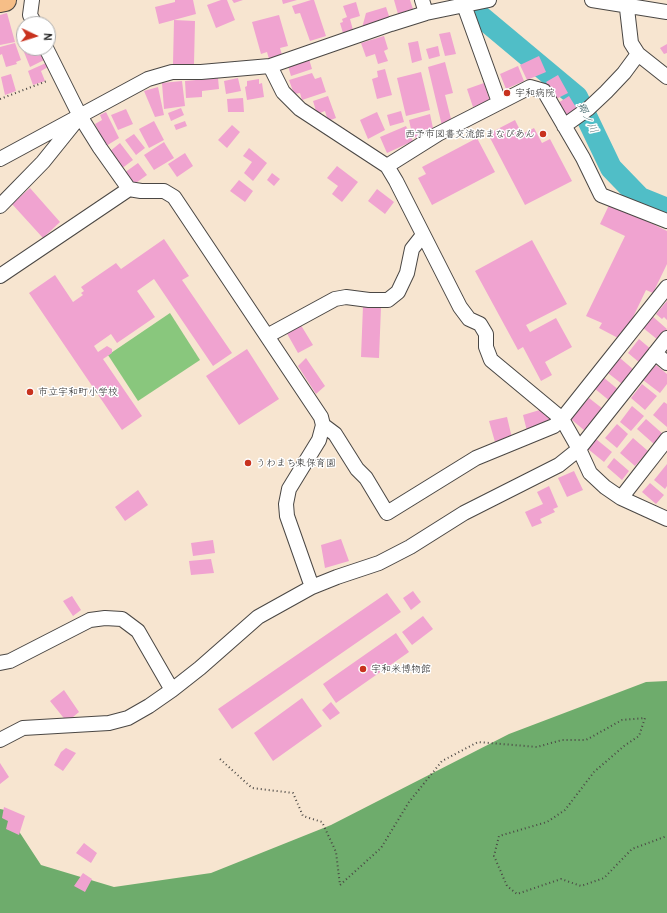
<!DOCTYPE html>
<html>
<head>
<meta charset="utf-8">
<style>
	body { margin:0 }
	#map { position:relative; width:667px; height:913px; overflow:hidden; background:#f7e5d0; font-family:Pangolin,sans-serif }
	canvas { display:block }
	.north { position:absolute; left:16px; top:16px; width:40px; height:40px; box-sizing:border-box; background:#fff; border:1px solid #aaa; border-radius:50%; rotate:94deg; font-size:11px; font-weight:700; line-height:16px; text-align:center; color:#2b2b2b }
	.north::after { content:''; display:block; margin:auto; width:14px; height:18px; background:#c8321e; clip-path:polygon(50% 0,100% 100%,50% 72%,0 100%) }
</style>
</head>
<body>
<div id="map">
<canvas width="667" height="913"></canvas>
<div class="north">N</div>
</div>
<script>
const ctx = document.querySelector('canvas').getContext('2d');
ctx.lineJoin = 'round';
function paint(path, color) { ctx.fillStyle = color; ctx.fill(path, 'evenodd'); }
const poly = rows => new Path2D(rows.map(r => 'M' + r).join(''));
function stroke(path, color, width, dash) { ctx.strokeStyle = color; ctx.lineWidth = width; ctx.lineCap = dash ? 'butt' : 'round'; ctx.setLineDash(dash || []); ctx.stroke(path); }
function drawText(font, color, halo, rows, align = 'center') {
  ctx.font = font + ' Pangolin,"Klee One",sans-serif'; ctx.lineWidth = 3; ctx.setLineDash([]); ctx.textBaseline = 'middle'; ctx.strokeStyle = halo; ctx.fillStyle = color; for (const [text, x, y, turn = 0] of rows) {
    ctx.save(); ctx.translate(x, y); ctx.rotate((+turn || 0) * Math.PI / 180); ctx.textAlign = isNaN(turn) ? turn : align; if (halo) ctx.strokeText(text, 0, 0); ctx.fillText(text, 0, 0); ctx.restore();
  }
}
const green = poly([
	[170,313,200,360,138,401,108,355]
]);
const forest = poly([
	[667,681,667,913,0,913,0,809,5,810,41,865,114,887,211,873,331,825,509,734,646,682]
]);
const river = poly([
	[461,0,577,97,611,168,640,198,667,209]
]);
const building = poly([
	[175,0,193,0,196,14,159,24,155,7,175,2],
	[221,0,227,0,235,20,216,28,207,5],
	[232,0,243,0,234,3],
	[282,0,297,0,283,4],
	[311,0,314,0,326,36,310,41,300,13,295,14,292,6],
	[394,0,410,0,413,9,398,14],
	[356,2,360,16,350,19,353,30,343,33,340,23,343,22,342,19,347,17,343,6],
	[386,7,390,19,362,28,366,13],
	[7,13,15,42,0,45,0,15],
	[279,15,288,46,280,48,282,55,269,59,267,52,261,54,252,22],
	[174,20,195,21,194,64,173,64],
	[450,32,456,54,445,56,439,34],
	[384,36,388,49,384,51,388,61,378,64,375,54,366,57,361,43],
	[418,41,422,60,412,63,408,43],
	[15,43,21,60,16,62,17,64,6,67,2,54,0,55,0,47],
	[667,44,667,53,664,54,660,48],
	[24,46,24,48,38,48,44,60,30,67,22,47],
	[438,46,440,56,429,59,426,49],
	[539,56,546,72,527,80,520,65],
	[309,59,312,69,291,76,288,66],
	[445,62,453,93,445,95,452,123,442,126,428,67],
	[46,63,48,67,41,71,45,81,33,85,28,71],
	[518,66,524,81,506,89,500,74],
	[385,69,392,95,377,99,372,79,378,77,377,71],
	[421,72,430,110,406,116,397,78],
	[312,73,315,79,321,77,326,92,302,100,300,93,294,94,289,80],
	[11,74,16,91,5,95,1,77],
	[558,75,568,93,556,99,546,82],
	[218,78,219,89,202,91,202,97,186,98,185,81],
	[238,78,241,91,226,94,224,81],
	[259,79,259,84,262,83,264,97,247,100,245,87,247,86,247,81],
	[182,81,185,106,164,109,162,83],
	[484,83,490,101,473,107,467,89],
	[158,87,164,115,155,117,144,91],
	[328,96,336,118,328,121,325,111,317,114,313,101],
	[569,96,577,109,566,116,558,103],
	[243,98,244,112,228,112,227,99],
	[181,108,184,115,171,121,168,113],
	[126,109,133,124,118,130,111,115],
	[401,111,404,122,390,126,387,115],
	[106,112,119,138,106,146,95,124,102,120,100,115],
	[377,112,385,130,368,139,360,120],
	[430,114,434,133,413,138,409,120],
	[515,120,522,134,534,128,542,143,550,139,572,181,525,205,488,134],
	[154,121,164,140,149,148,139,129],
	[185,121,187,126,176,130,174,125],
	[232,125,240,132,227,148,218,140],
	[406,126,413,141,387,153,380,137],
	[134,134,145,148,136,155,125,140],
	[477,138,495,172,432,205,418,178,426,174,422,167],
	[164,142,174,158,154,170,144,155],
	[120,143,133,160,121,169,109,152],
	[249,148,267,163,253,181,244,173,252,162,243,156],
	[185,153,193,166,177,177,168,164],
	[138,163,147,175,133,185,124,173],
	[337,166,358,182,342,202,332,194,338,186,327,178],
	[272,173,280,179,274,186,267,180],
	[239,180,253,191,245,202,230,191],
	[30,188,60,222,43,238,12,204],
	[377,189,394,202,385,214,368,201],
	[610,203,667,231,667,264,653,293,646,290,625,334,621,332,618,338,599,328,602,323,586,316,625,236,600,224],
	[164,239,189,276,182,280,232,353,213,366,154,279,137,291,155,317,117,343,111,334,94,346,98,352,107,346,112,349,112,353,103,359,142,416,122,430,29,293,55,275,73,302,83,295,81,293,84,291,81,287,116,263,121,269],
	[532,240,567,304,526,325,530,332,556,318,572,347,545,362,552,375,541,381,523,347,518,350,475,271],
	[667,301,667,320,664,317,662,319,656,314],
	[363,306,381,307,379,358,361,357],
	[651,315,667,329,658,340,642,327],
	[299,322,313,345,298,353,285,330],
	[639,339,652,350,640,363,628,353],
	[247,349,279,399,239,425,206,376],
	[306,358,325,386,316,394,298,366],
	[620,358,634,370,622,384,608,373],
	[656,365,667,374,667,384,660,393,643,380],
	[603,377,620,391,611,402,594,388],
	[642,384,657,396,645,410,631,398],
	[589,398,603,409,585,431,571,419],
	[664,402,667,404,667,427,653,415],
	[632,406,644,416,631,431,620,422],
	[543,409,545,416,550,415,552,424,527,431,523,415],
	[507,417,512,438,495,442,489,421],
	[646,419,663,434,654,444,637,429],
	[617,424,628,434,617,448,605,438],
	[633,438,648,451,635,466,620,453],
	[596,439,612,452,604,462,588,449],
	[614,458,629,471,622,480,607,467],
	[667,464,667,486,665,489,654,480],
	[574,471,583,490,567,497,558,478],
	[650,483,664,495,656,504,642,492],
	[549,486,558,507,553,509,555,512,540,519,542,523,532,527,525,512,543,504,537,492],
	[138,490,148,505,125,521,115,507],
	[341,539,349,561,325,568,321,545],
	[213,540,215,553,193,556,191,543],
	[211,559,214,573,191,575,189,561],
	[413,591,421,602,411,610,403,598],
	[387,593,401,612,232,729,218,709],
	[72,596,81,610,73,616,63,601],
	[423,616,433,629,412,645,402,632],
	[396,633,409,652,336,703,323,684],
	[64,690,79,712,67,722,50,701],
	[302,698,322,726,273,761,254,733],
	[331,702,340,713,330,720,322,710],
	[66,748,76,753,63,771,54,765,61,752],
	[0,763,9,777,0,784],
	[4,807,25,816,19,835,6,829,8,821,2,818],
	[84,843,97,853,91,863,76,853],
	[83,873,92,879,85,892,74,886]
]);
const path = poly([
	[0,99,47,81],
	[220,759,252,788,293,793,303,816,322,822,336,852,340,885,381,848,409,802,442,761,478,742,537,747,562,740,586,740,622,720,645,718,639,736,624,746,594,772,565,810,547,822,499,836,494,856,507,886,517,894,561,879,581,886,604,878,632,849,667,836]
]);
const street = poly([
	[32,0,30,15,35,24],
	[422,0,426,13],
	[592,0,667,12],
	[626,0,631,43,638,54,667,77],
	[464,5,499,102],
	[46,48,80,116,100,148,129,189,141,191,164,191,174,197,321,417,323,425,319,440,289,489,286,504,287,516,312,587],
	[270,66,283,92,300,109,387,166,396,181,460,307,469,319,480,324,486,334,486,347,491,360,562,419,579,449,590,473,605,487,621,498,667,519],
	[564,126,589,108,606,92,624,73,638,54],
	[0,159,148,79,172,72,201,72,270,66,391,24,426,13,489,0],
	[387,166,438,134,530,87,544,91,583,158,601,195,667,221],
	[0,206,43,162,76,121],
	[0,276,129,189],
	[267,336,335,299,346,297,369,300,388,300,398,292,407,273,412,249,423,235],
	[655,353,667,363],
	[323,425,335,434,357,469,366,478,387,513,476,458,554,426,562,419,667,287],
	[621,498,667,439],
	[0,663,10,661,90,620,105,618,122,619,138,631,172,690],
	[0,740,23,728,109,723,128,718,149,706,172,690,200,668,258,617,312,587,337,577,379,563,410,547,464,513,559,465,579,449,667,338]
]);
const highway = poly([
	[0,1,5,0]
]);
const markers = [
	[507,93,4,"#c8321e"],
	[543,134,4,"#c8321e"],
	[30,392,4,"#c8321e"],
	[248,463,4,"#c8321e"],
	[363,669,4,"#c8321e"]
];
const poiNames = [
	["宇和病院",515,93],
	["西予市図書交流館まなびあん",535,134,"right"],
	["市立宇和町小学校",38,392],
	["うわまち東保育園",256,463],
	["宇和米博物館",371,669]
];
const waterNames = [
	["郷ノ川",587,118,64]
];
paint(green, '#89c77d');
paint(forest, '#6eac6c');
stroke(river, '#50bec7', 22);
paint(building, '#f0a3d0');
stroke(street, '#4a4744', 16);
stroke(highway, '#4a4744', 24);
stroke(path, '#4a4744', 2, [1, 3]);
stroke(street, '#fff', 14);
stroke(highway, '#f6be87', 22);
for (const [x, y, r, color] of markers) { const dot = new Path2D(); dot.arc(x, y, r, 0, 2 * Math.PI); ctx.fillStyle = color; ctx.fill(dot); stroke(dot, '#fff', 1.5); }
drawText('10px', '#2b2b2b', '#fff', poiNames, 'left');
drawText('italic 11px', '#385e62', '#fff', waterNames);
</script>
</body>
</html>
